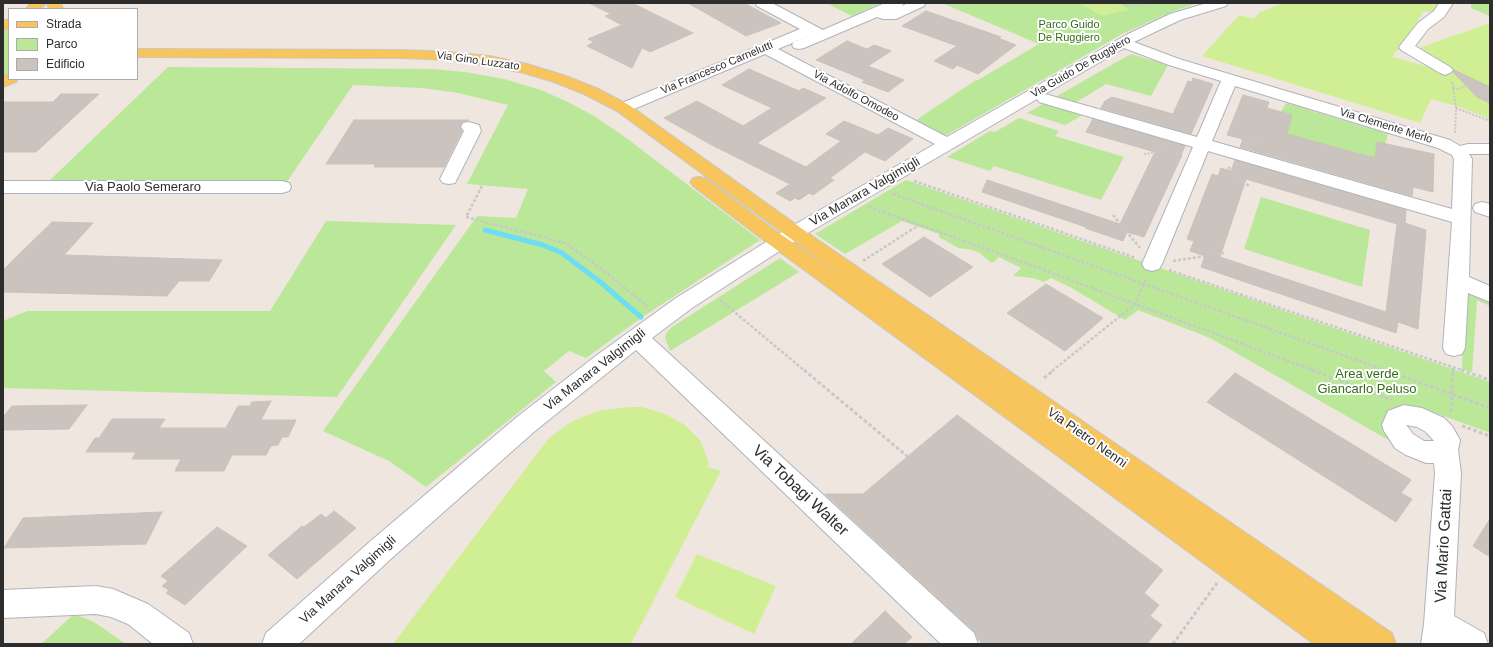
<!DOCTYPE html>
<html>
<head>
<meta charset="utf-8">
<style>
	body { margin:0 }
	#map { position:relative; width:1493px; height:647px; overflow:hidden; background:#efe6df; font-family:Arial,sans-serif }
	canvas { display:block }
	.frame { position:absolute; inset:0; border:4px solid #2d2d2d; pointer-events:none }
	.legend { position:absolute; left:8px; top:8px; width:130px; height:72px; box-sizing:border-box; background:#fff; border:1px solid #ababab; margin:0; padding:5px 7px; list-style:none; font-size:12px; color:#2d2d2d }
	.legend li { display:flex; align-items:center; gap:8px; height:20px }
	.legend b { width:20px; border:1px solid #ababab }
</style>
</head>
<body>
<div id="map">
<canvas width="1493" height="647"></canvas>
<div class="frame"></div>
<ul class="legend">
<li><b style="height:5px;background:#f7c55b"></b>Strada</li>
<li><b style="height:11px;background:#bbe799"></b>Parco</li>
<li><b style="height:11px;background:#cac3be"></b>Edificio</li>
</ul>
</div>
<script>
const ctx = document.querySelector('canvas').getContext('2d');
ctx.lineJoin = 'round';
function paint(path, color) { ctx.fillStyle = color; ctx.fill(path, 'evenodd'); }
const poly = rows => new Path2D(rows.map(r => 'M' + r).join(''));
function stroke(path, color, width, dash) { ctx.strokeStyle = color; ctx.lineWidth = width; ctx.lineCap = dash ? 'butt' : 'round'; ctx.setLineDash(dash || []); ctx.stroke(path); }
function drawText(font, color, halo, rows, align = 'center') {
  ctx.font = font + ' Arial,sans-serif'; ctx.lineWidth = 4; ctx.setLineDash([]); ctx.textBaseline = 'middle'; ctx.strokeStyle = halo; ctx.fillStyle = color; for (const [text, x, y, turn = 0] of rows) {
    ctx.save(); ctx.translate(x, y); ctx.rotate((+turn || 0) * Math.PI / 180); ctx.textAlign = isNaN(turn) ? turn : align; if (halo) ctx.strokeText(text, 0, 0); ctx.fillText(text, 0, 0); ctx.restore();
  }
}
const green = poly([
	[826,3,881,3,852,16],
	[942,3,1194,3,1195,4,1172,12,1124,33,945,136,916,120,976,80,978,80,1039,44],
	[1471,3,1490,3,1490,16,1471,8],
	[9,28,9,75,3,77,3,29],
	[1131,54,1168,65,1151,96,1106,84,1065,109,1083,115,1065,125,1027,113],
	[168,67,432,69,465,72,504,79,541,90,570,103,594,116,625,137,760,240,644,316,586,358,569,351,544,371,556,382,426,487,389,461,323,431,477,216,516,218,528,189,467,184,508,105,458,93,422,88,353,85,286,183,49,181],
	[1286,103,1388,134,1385,144,1377,142,1375,158,1287,134,1292,115,1281,112],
	[1019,118,1059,131,1055,136,1124,157,1101,200,994,166,990,171,947,157,990,131,995,132],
	[906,180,1490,382,1490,433,1422,408,1397,411,1392,442,1210,338,1138,310,1125,320,1070,287,1051,278,1044,282,1033,278,1013,276,1021,268,999,257,992,263,978,252,967,249,958,248,939,237,939,234,902,221,845,254,815,234],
	[1261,197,1370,230,1362,287,1244,249],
	[326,221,456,225,337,397,3,388,3,321,27,311,270,311],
	[780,258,799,272,670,351,665,338,667,332,672,327],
	[1464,291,1490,303,1490,306,1477,300,1472,372,1462,369],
	[74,614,94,622,126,644,41,644]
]);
const pitch = poly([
	[1080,3,1123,3,1123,5,1129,10,1105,15,1098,14],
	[1283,3,1440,3,1433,13,1424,11,1398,51,1396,50,1393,57,1443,71,1416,49,1490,23,1490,119,1460,107,1431,99,1420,123,1202,56,1239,15,1254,19,1259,13],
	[630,407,642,407,665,414,685,425,700,440,708,460,708,467,721,471,631,644,393,644,549,438,571,422,587,415,602,410],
	[697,554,776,586,754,634,675,597]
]);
const stream = poly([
	[485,230,543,245,562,253,599,281,641,317]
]);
const building = poly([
	[589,3,632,3,693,33,650,52,642,48,632,68,587,46,594,42,588,39,622,25,605,16,611,14,589,3],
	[688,3,744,3,781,23,746,36,688,3],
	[926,11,1001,37,998,38,1016,45,978,74,957,65,953,69,934,61,957,46,902,26,926,11],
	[847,41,867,49,874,45,891,51,868,66,904,80,888,92,862,82,865,80,816,60,847,41],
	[749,69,799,91,803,88,826,98,757,143,806,167,841,141,826,134,844,121,878,135,888,128,913,139,885,161,865,152,830,178,834,180,813,195,809,193,799,200,795,198,790,201,776,193,790,184,718,148,717,148,664,118,697,101,743,126,772,108,722,85,749,69],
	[1454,70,1490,87,1490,103,1477,97,1453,72,1454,70],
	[1193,78,1213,84,1191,134,1101,108,1105,101,1112,97,1173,114,1188,81,1192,82,1193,78],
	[61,94,99,94,36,152,3,152,3,102,53,102,61,94],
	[1243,95,1269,102,1267,108,1292,115,1287,134,1375,158,1377,142,1434,154,1433,192,1413,187,1412,196,1240,147,1243,139,1227,135,1243,95],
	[1093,119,1185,146,1181,155,1182,155,1144,237,1127,232,1123,241,1085,228,1086,227,982,192,987,180,1120,224,1155,152,1086,132,1093,119],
	[354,120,469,120,462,122,460,126,462,131,444,167,374,167,375,164,326,164,354,120],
	[1235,160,1406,210,1405,223,1426,230,1418,329,1398,322,1396,333,1201,267,1205,256,1190,251,1194,241,1187,239,1212,174,1218,176,1221,168,1231,171,1235,160],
	[1246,179,1397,224,1386,312,1220,257,1246,179],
	[52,222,93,223,64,255,222,260,209,281,179,281,167,296,3,292,3,270,52,222],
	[924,237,973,267,930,297,882,264,924,237],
	[1046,284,1103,318,1065,351,1007,313,1046,284],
	[1235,373,1411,480,1401,493,1412,499,1396,522,1207,402,1235,373],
	[271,401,261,420,296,420,288,437,282,437,278,445,271,446,266,455,232,455,224,471,175,471,181,459,132,459,136,452,86,452,95,438,99,438,112,419,165,419,159,428,226,428,238,406,250,406,252,402,271,401],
	[87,405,69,429,3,430,3,417,12,406,87,405],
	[957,415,1163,570,1144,593,1159,605,1150,616,1162,625,1147,644,983,644,978,639,975,632,825,494,863,494,957,415],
	[334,511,356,528,297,579,268,555,302,526,304,527,321,514,326,518,334,511],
	[162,512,146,544,4,548,23,518,162,512],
	[1490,519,1490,557,1473,546,1490,519],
	[217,527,247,546,185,605,166,593,169,590,162,586,168,581,161,576,217,527],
	[885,611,912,637,904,644,851,644,885,611]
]);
const pathFar2 = poly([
	[1123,5,1138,6,1146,3],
	[1452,82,1456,108,1455,133],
	[1453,88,1457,89,1471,85,1490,94],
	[1456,108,1490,121],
	[1241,139,1263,137],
	[1144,154,1169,150]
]);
const pathFar1 = poly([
	[1228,167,1250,187],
	[914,181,1136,258],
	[482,186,466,217,565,243,603,270,648,307],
	[893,194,1387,371],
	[869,207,1009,257,1315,371],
	[1113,215,1140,248],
	[863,261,919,225],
	[1173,261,1224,253],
	[1169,270,1464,371],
	[720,300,805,371],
	[1052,371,1134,305,1147,277],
	[1453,371,1453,367]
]);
const path = poly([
	[804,370,907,456],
	[1312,370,1392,400],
	[1385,370,1490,408],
	[1461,370,1490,380],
	[1044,378,1054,370],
	[1451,412,1453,370],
	[1462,426,1490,436],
	[1173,644,1217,583]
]);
const minor = poly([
	[755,3,772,3,823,30,885,3,904,3,902,6,908,3,926,3,924,6,896,19,883,19,877,17,804,48,799,49,794,48,792,45,794,42,811,35,778,49,947,137,1128,34,1170,14,1207,3,1228,3,1226,6,1180,20,1134,42,1179,59,1450,140,1460,146,1468,144,1490,144,1490,154,1469,154,1472,159,1469,277,1490,286,1490,302,1468,293,1465,348,1462,354,1454,356,1446,354,1443,348,1452,222,1208,151,1162,264,1159,269,1152,271,1145,269,1142,264,1193,147,1039,102,1037,99,801,237,692,308,652,338,974,633,978,644,941,644,636,350,535,431,393,557,299,644,262,644,266,633,373,539,517,417,597,355,676,298,787,229,935,144,765,54,629,111,623,113,617,111,615,108,617,105,800,29,757,6,755,3],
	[1124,48,1169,65,1221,81,1197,137,1045,94,1124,48],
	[1235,86,1438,148,1452,155,1454,159,1452,209,1212,141,1235,86],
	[1439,3,1453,3,1444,17,1428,29,1415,46,1450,67,1453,70,1450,73,1445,75,1440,73,1401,50,1399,47,1418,23,1434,11,1439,3],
	[469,122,479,125,481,131,455,183,449,184,443,183,440,179,464,131,461,127,463,123,469,122],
	[3,181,282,181,289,183,291,187,289,191,282,193,3,193,3,181],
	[1482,202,1490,204,1490,217,1475,212,1473,208,1475,204,1482,202],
	[1404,405,1422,408,1444,418,1452,426,1460,440,1458,450,1461,473,1454,616,1484,633,1488,644,1421,644,1424,624,1435,473,1434,463,1426,463,1406,455,1395,448,1384,431,1382,425,1388,411,1404,405],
	[1406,425,1417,427,1426,432,1434,441,1424,441,1413,434,1406,425],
	[96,586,113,589,148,604,189,633,193,644,153,644,128,624,111,617,96,614,3,618,3,590,96,586]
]);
const major = poly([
	[31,3,46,3,41,9,26,9,31,3],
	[47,3,61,3,63,9,49,9,47,3],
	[9,19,9,29,3,30,3,21,9,19],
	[137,49,403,50,448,52,489,56,527,64,566,76,596,88,629,105,815,238,1392,633,1396,644,1314,644,762,239,693,186,690,182,693,178,699,177,705,178,776,231,840,275,617,111,584,94,554,82,524,73,489,66,448,60,403,58,137,57,137,49],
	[9,75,9,79,18,79,16,82,3,87,3,76,9,75]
]);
const farParknames = [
	["Parco Guido",1069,25],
	["De Ruggiero",1069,38]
];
const farStreetnames = [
	["Via Gino Luzzato",478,61,8],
	["Via Guido De Ruggiero",1081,67,-30],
	["Via Francesco Carnelutti",717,68,-23],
	["Via Adolfo Omodeo",856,96,28],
	["Via Clemente Merlo",1386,126,17]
];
const streetNames = [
	["Via Paolo Semeraro",143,187],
	["Via Manara Valgimigli",865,192,-30],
	["Via Manara Valgimigli",595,370,-38],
	["Via Pietro Nenni",1087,438,35],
	["Via Manara Valgimigli",348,580,-42]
];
const parkNames = [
	["Area verde",1367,374],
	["Giancarlo Peluso",1367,389]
];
const nearStreetnames = [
	["Via Tobagi Walter",800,491,43],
	["Via Mario Gattai",1444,546,-87]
];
paint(green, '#bbe799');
paint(pitch, '#d0ef94');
stroke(stream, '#6edcf4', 5);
paint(building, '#cac3be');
stroke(building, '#cac2b8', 1);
stroke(minor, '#afb3bd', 2);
stroke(major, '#c8c8c8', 2);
stroke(pathFar2, '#c8c8c8', 2, [2, 1.5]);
stroke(pathFar1, '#c8c8c8', 2.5, [3, 2]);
stroke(path, '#c8c8c8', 3, [3.5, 2.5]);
paint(minor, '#fff');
paint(major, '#f7c55b');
drawText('11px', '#316f17', '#fff', farParknames);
drawText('11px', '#2d2d2d', '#fff', farStreetnames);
drawText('13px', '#2d2d2d', '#fff', streetNames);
drawText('13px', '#316f17', '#fff', parkNames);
drawText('16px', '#2d2d2d', '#fff', nearStreetnames);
</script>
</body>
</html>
